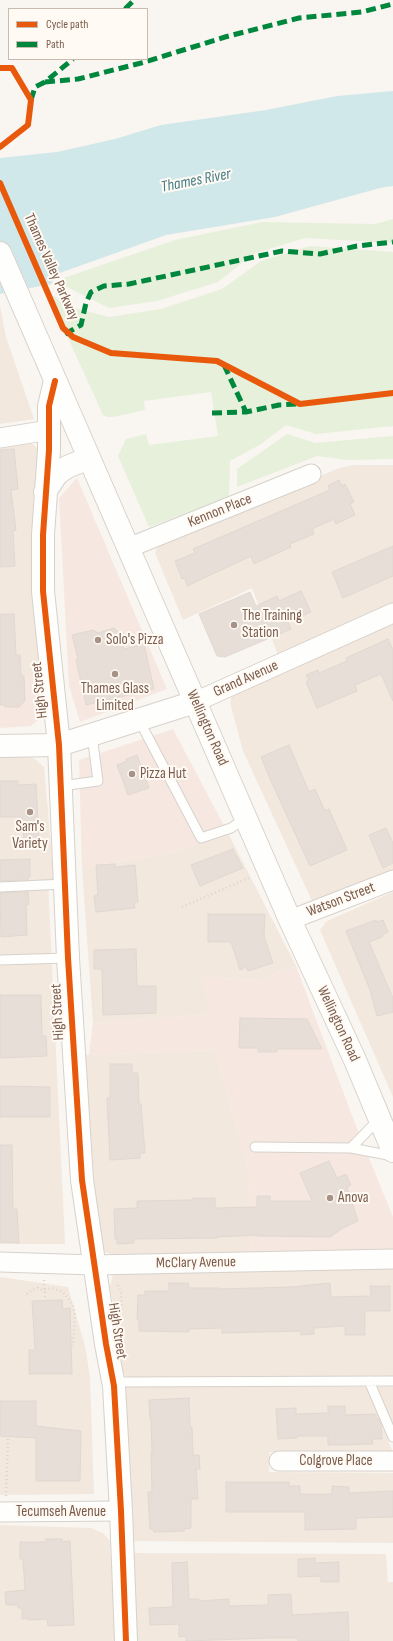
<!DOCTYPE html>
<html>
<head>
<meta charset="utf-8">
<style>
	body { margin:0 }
	#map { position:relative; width:393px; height:1641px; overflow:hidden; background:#f9f5f0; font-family:"Sofia Sans Condensed",sans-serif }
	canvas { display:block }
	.legend { position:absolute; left:8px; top:8px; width:140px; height:52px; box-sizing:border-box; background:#fffaf3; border:1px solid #cabbb1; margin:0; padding:5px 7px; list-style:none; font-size:12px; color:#7a5c4d }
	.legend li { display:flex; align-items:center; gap:8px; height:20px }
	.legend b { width:20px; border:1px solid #cabbb1 }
</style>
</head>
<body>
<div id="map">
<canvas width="393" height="1641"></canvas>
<ul class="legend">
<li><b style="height:5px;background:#e8590c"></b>Cycle path</li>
<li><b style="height:5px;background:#00873e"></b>Path</li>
</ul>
</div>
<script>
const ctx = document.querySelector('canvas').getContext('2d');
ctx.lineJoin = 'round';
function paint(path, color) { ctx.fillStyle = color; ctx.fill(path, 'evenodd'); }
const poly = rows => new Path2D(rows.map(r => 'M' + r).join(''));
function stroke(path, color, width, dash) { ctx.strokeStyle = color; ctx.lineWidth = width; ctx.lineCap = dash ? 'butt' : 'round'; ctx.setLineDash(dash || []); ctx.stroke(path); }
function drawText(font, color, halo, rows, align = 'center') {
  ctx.font = font + ' "Sofia Sans Condensed",sans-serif'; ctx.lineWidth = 4; ctx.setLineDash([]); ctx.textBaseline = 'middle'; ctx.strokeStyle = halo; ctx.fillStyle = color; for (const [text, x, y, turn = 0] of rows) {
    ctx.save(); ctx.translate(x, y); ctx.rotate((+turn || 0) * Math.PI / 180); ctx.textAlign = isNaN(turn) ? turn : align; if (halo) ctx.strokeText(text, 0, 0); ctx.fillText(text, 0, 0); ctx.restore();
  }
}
const residential = poly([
	[0,306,6,337,34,419,0,424],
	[30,442,37,448,40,459,45,677,0,677,0,443],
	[354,465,393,465,393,603,278,655,252,588,183,620,155,553,158,546,339,468],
	[393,620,393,872,318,901,312,901,243,751,230,703,232,695],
	[22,755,35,759,44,767,54,881,48,880,65,1244,0,1244,0,756],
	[229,835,296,966,260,980,201,977,212,1014,93,1023,82,868,174,852],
	[393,892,393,1097,320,930,327,921],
	[215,1050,249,1172,251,1253,113,1255,105,1252,102,1245,95,1192,85,1055],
	[393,1267,393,1378,131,1378,126,1376,121,1370,115,1317,110,1287,113,1274],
	[0,1277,68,1287,85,1346,90,1377,94,1494,0,1495],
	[123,1387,367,1387,393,1453,269,1452,269,1472,393,1473,393,1543,131,1541],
	[376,1387,393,1387,393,1425],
	[0,1525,91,1528,103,1533,110,1541,115,1641,0,1641],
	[133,1553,386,1554,388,1582,393,1582,393,1641,137,1641]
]);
const commercial = poly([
	[77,478,167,689,80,722,69,686,59,498],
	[0,677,39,677,43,716,31,726,0,728],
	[173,729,229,835,174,852,82,868,79,760],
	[296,966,356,1126,393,1217,393,1251,251,1253,249,1172,215,1050,89,1055,93,1023,211,1014,201,977,260,980]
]);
const green = poly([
	[393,219,393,243,305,238,253,254,218,282,157,301,109,308,55,281,175,240,262,222,375,224],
	[310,246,393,252,393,426,316,434,286,425,261,444,230,461,229,497,149,527,118,456,126,439,146,434,149,445,218,436,211,392,144,401,145,410,113,417,107,417,103,415,49,296,52,295,75,308,109,317,161,309,222,289,261,261],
	[287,434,315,443,393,436,393,459,348,460,317,456,237,487,237,469]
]);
const water = poly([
	[393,91,393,186,380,188,275,217,166,235,57,274,51,284,0,294,0,158,57,152,115,139,161,125,266,110,337,96]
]);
const building = poly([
	[14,449,18,489,11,490,16,530,13,531,15,566,0,567,0,450,14,449],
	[339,480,342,486,345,484,354,502,350,504,355,515,336,524,334,519,312,529,314,534,290,544,291,547,254,564,251,556,187,586,185,578,182,579,175,561,195,553,193,549,330,490,328,486,339,480],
	[393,546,393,576,343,598,332,572,393,546],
	[301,591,311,612,288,622,291,629,225,657,217,656,199,614,250,592,256,606,277,596,279,601,301,591],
	[0,614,14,614,16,655,20,655,21,676,24,676,25,700,19,707,5,707,5,705,0,705,0,614],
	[114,628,120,633,124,649,144,644,154,689,86,705,76,660,78,659,72,635,93,630,98,633,114,628],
	[388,639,393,650,393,701,381,674,355,685,357,691,317,708,306,682,309,680,306,675,318,670,319,673,347,661,346,658,388,639],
	[289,745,309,792,315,789,325,811,329,809,347,850,310,866,271,781,261,757,289,745],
	[137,755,149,788,128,795,117,765,127,761,126,759,137,755],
	[0,781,18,781,18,785,36,784,39,840,24,841,22,817,0,817,0,781],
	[386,828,393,843,393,863,383,868,369,835,386,828],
	[233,849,243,868,200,886,191,865,233,849],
	[30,859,30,877,28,877,28,880,0,881,0,860,30,859],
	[115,864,115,867,135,865,138,902,134,902,135,908,96,912,94,896,98,895,96,865,115,864],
	[28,892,29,904,26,905,27,935,1,937,0,893,28,892],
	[208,914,265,914,264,936,273,963,248,971,246,967,240,970,231,942,208,942,208,914],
	[376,920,377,922,383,920,388,932,382,935,382,937,369,942,393,998,393,1012,377,1016,370,990,346,931,376,920],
	[136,949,137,986,156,986,156,1013,103,1015,102,969,94,969,94,950,136,949],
	[0,995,41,995,42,1036,46,1036,47,1056,0,1058,0,995],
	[240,1018,307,1019,322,1049,277,1049,277,1052,258,1052,258,1048,239,1048,240,1018],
	[110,1064,132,1064,132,1073,138,1073,139,1104,141,1104,145,1153,140,1153,140,1158,110,1160,107,1098,110,1098,110,1064],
	[0,1086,50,1087,50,1117,0,1117,0,1086],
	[0,1145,12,1145,13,1209,17,1209,19,1243,0,1242,0,1145],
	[329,1161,337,1178,346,1174,351,1185,347,1187,358,1221,343,1228,330,1237,257,1236,257,1235,217,1237,217,1238,134,1239,134,1243,117,1244,117,1239,115,1239,114,1209,137,1208,137,1201,193,1200,193,1198,215,1198,215,1208,257,1207,257,1196,270,1196,270,1201,312,1201,300,1173,329,1161],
	[169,1283,188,1283,189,1288,219,1288,219,1289,291,1287,330,1283,331,1297,371,1296,370,1286,390,1286,390,1311,365,1311,365,1335,345,1335,345,1326,314,1328,314,1334,301,1335,301,1331,222,1333,222,1328,189,1329,189,1332,139,1331,139,1320,137,1320,138,1295,145,1295,145,1291,169,1291,169,1283],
	[62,1300,63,1309,70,1308,72,1374,29,1374,29,1350,35,1350,32,1301,62,1300],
	[189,1398,190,1427,192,1427,193,1455,199,1455,200,1469,196,1469,198,1499,191,1499,191,1528,184,1529,184,1531,154,1532,153,1529,150,1529,148,1492,152,1492,151,1453,152,1453,151,1419,150,1419,149,1400,189,1398],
	[0,1401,36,1401,36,1426,81,1431,80,1481,36,1481,36,1438,0,1436,0,1401],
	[328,1406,345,1406,345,1415,376,1414,376,1418,378,1418,381,1424,382,1439,372,1439,373,1444,336,1445,328,1445,328,1436,297,1436,297,1438,278,1439,276,1409,296,1408,296,1414,328,1413,328,1406],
	[226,1482,289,1482,289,1486,300,1486,300,1494,332,1494,332,1486,349,1487,349,1493,393,1491,393,1517,356,1518,356,1529,305,1530,305,1512,226,1512,226,1482],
	[46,1539,62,1539,62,1542,70,1541,74,1625,48,1626,47,1619,28,1620,28,1618,22,1619,22,1608,18,1608,18,1605,6,1605,5,1592,25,1590,23,1559,20,1559,20,1542,46,1542,46,1539],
	[315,1558,315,1563,339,1562,339,1582,321,1582,321,1576,298,1577,298,1559,315,1558],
	[187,1562,189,1599,199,1599,199,1601,229,1599,229,1606,268,1605,268,1595,291,1594,292,1615,348,1612,349,1641,298,1641,298,1638,269,1638,186,1641,186,1636,179,1637,179,1624,150,1625,149,1608,173,1607,172,1563,187,1562]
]);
const path = poly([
	[182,907,251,877],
	[44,1280,45,1300],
	[118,1285,121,1293,122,1311],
	[27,1294,32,1290,38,1288,42,1290,52,1288,63,1292,68,1298,73,1306,75,1315,73,1346],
	[6,1496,8,1437]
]);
const service = poly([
	[139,720,201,838,231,828,246,818],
	[61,786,98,781,92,735],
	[0,887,65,884],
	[0,960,68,958],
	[255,1147,351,1148,393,1156],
	[351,1148,379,1119],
	[369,1381,393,1437],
	[113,1382,393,1381]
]);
const minor = poly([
	[0,438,49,430],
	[128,548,311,474],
	[195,702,393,613],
	[290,920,393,880],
	[0,1262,94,1265,393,1259],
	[279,1461,393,1461],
	[0,1512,121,1511]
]);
const tertiary = poly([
	[55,381,49,406,49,450,43,535,43,591,59,745,68,958,82,1180,106,1344,114,1386,121,1511,126,1641],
	[45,492,57,474,67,467,89,458],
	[0,746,59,745,195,702]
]);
const secondary = poly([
	[0,253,290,920,355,1060,393,1151]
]);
const quiet = poly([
	[125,9,134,0],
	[45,82,78,79,145,62,225,37,299,18,362,12,393,4],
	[31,100,35,87,45,82,73,59],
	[65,334,81,325,86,303,91,292,104,286,129,284,282,251,320,254,357,246,393,242],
	[224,365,246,412],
	[212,413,246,412,279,405,297,404]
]);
const cycleway = poly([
	[0,68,12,68,31,100,28,125,0,147],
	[0,183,63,328,73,337,111,353,217,361,300,404,393,393],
	[55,381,49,406,49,450,43,535,43,591,59,745,68,958,82,1180,106,1344,114,1386,121,1511,126,1641]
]);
const markers = [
	[234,625,4,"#a69286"],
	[98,640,4,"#a69286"],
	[115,674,4,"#a69286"],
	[132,774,4,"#a69286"],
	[30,812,4,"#a69286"],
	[330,1198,4,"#a69286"]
];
const streetNames = [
	["Thames Valley Parkway",51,267,66],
	["Kennon Place",220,511,-22],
	["Grand Avenue",246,679,-24],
	["High Street",40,690,-96],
	["Wellington Road",207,728,66],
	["Watson Street",341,900,-21],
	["High Street",58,1012,-93],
	["Wellington Road",338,1024,65],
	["McClary Avenue",196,1263,-1],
	["High Street",117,1331,81],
	["Colgrove Place",336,1461],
	["Tecumseh Avenue",61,1512]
];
const poiNames = [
	["The Training",242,616],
	["Station",242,633],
	["Solo's Pizza",106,640],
	["Thames Glass",115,689,"center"],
	["Limited",115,706,"center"],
	["Pizza Hut",140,774],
	["Sam's",30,827,"center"],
	["Variety",30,844,"center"],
	["Anova",338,1198]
];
const waterNames = [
	["Thames River",196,181,-11]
];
paint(residential, '#f2e8de');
paint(commercial, '#f6e8e1');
paint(green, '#e7f0db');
paint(water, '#d0e8ea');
paint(building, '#e6ded7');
stroke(building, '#e2d8d2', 1);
stroke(service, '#d7d1cb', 11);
stroke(minor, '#d7d1cb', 21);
stroke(tertiary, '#d7d1cb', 24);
stroke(secondary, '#d9d2cb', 24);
stroke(path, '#dcd5d0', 2.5, [1, 3]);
stroke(service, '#fefefd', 9);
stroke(minor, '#fefefd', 19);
stroke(tertiary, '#fefefd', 22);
stroke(secondary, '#fefefd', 22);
stroke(quiet, '#00873e', 5, [10, 5]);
stroke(cycleway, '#e8590c', 6);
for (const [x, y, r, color] of markers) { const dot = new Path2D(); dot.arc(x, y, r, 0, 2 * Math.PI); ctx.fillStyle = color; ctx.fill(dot); stroke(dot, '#fffaf3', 1.5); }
drawText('15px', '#7a5c4d', '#fffaf3', streetNames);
drawText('15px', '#7a5c4d', '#fffaf3', poiNames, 'left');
drawText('italic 16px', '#437c86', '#fffaf3', waterNames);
</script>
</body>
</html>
